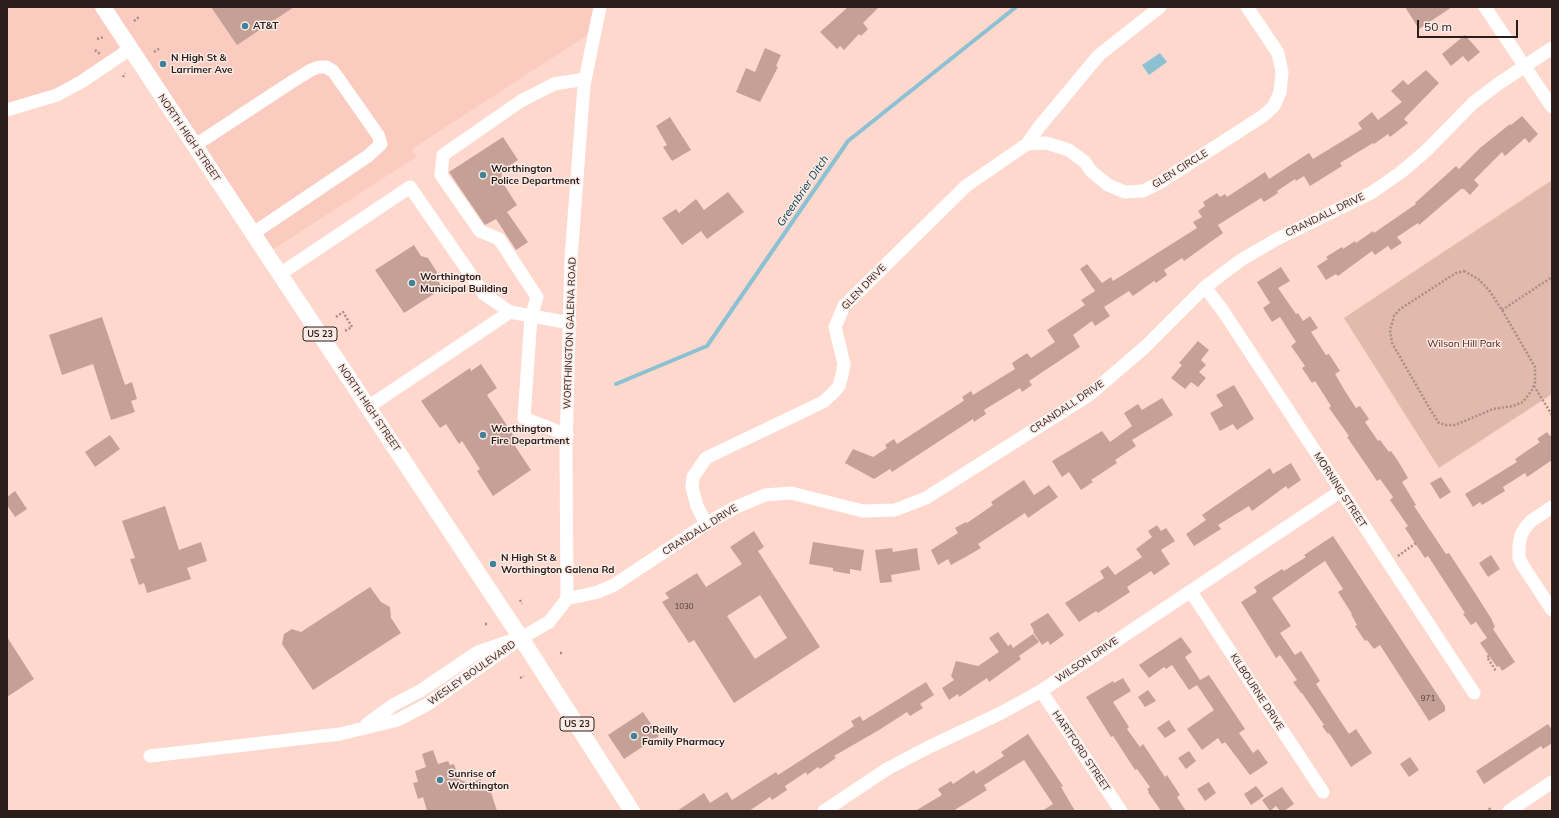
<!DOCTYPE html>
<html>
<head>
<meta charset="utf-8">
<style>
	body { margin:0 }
	#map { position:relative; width:1559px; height:818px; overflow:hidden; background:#ffd8cd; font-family:Mulish,sans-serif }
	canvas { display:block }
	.frame { position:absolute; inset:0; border:8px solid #2b1d19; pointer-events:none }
	.scale { position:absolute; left:1417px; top:20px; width:101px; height:18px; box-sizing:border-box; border:2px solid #2b1d19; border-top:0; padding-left:5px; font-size:12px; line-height:14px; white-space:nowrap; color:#2b1d19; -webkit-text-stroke:3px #fbebe7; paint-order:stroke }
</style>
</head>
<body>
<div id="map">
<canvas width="1559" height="818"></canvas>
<div class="frame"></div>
<div class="scale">50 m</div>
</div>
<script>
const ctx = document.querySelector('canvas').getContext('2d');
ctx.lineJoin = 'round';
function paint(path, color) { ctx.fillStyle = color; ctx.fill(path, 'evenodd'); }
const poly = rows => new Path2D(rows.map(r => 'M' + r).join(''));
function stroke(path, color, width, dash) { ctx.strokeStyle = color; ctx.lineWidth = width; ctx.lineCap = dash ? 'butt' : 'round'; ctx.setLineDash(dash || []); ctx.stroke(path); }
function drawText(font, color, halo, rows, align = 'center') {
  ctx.font = font + ' Mulish,sans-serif'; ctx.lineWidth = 3; ctx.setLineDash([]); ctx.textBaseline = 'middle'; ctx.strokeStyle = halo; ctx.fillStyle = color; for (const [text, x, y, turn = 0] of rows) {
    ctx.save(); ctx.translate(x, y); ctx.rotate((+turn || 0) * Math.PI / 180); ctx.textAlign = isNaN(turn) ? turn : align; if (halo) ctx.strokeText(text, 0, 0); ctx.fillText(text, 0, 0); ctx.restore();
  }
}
const built = poly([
	[7,7,600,7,595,30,412,149,416,157,263,256,130,49,81,82,7,110]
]);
const green = poly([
	[1552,180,1552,394,1439,468,1344,318]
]);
const water = poly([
	[1160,53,1167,62,1149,75,1142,65]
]);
const stream = poly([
	[616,384,707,346,848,141,1016,7]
]);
const building = poly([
	[211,7,294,7,237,45],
	[848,7,879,7,863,23,868,29,861,36,859,34,844,50,840,46,837,49,820,32],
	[1405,7,1452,7,1419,29],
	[1465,35,1480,52,1468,62,1463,56,1451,66,1442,54],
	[765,48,781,55,776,66,778,67,760,102,736,92,746,68,755,72],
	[1426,70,1439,83,1404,119,1408,123,1390,137,1388,134,1374,144,1373,143,1340,163,1342,166,1310,186,1304,176,1296,181,1295,179,1277,191,1278,193,1264,202,1261,198,1218,225,1223,233,1184,261,1182,258,1164,270,1167,275,1156,283,1154,281,1133,296,1129,291,1104,307,1110,316,1095,326,1092,321,1073,335,1080,347,1029,381,1032,385,1022,392,1020,388,984,410,986,414,974,422,973,419,892,472,890,469,874,479,845,463,853,449,873,457,887,448,885,445,894,439,897,444,962,402,964,400,962,397,971,391,973,395,1015,369,1012,363,1027,353,1031,358,1055,342,1047,330,1085,305,1081,300,1095,291,1080,269,1087,264,1102,283,1111,277,1113,281,1197,228,1193,222,1202,217,1198,211,1205,206,1203,202,1217,193,1220,197,1225,194,1227,197,1265,172,1269,179,1309,153,1313,159,1362,129,1358,123,1372,112,1378,120,1402,102,1391,91,1403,80,1408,85],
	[1522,116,1538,134,1529,143,1525,138,1505,156,1502,152,1474,180,1479,185,1470,195,1464,189,1461,189,1419,225,1418,223,1397,237,1402,243,1391,250,1388,246,1375,255,1372,251,1338,276,1336,274,1326,280,1317,266,1328,259,1326,257,1342,247,1343,249,1355,241,1356,243,1373,231,1374,233,1416,204,1415,203,1456,166,1459,169,1480,148,1510,124,1511,125],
	[670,117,691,150,672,161,663,147,667,145,656,126],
	[503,137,518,160,502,171,501,180,517,205,507,212,528,242,516,250,496,219,485,225,449,172],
	[728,192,744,212,707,239,701,231,682,245,662,218,676,209,679,213,696,199,704,210],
	[414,245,421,256,428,258,437,272,436,278,443,288,404,313,375,270],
	[1281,267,1290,281,1278,288,1296,314,1298,313,1303,321,1310,316,1318,328,1311,332,1326,355,1329,354,1340,371,1335,374,1345,391,1356,408,1360,406,1369,419,1365,422,1378,441,1380,440,1389,452,1391,451,1398,461,1408,478,1402,482,1416,505,1414,506,1446,554,1449,553,1466,579,1491,618,1495,627,1493,629,1515,662,1502,671,1499,666,1497,667,1480,643,1487,638,1476,622,1471,625,1463,614,1465,613,1441,576,1428,556,1425,558,1405,528,1408,526,1390,500,1393,497,1380,479,1377,481,1371,472,1347,437,1349,436,1329,408,1331,406,1315,381,1312,383,1302,368,1305,366,1291,346,1296,342,1280,317,1272,322,1263,308,1270,303,1257,282],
	[102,317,125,385,132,382,137,399,131,401,135,412,111,420,93,364,62,375,49,335],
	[1198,341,1209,350,1201,360,1206,365,1199,372,1206,378,1198,387,1191,382,1185,389,1171,378,1182,365,1179,363],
	[481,364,497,388,487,395,519,444,515,446,531,470,493,496,477,471,480,469,462,441,459,444,446,424,440,428,421,401,470,368,471,371],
	[1234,385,1254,419,1237,430,1233,424,1220,431,1210,413,1223,406,1216,395],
	[1162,398,1173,415,1132,440,1136,446,1115,460,1117,463,1091,480,1093,482,1081,490,1069,472,1062,477,1052,461,1102,431,1110,442,1132,426,1124,413,1138,404,1142,410],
	[1547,432,1550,436,1552,435,1552,460,1527,477,1525,473,1503,487,1505,491,1482,505,1480,502,1473,507,1465,494,1517,462,1515,459,1540,442,1537,439],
	[110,435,120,449,95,467,85,452],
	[1291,463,1301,480,1288,489,1286,486,1252,511,1249,506,1218,525,1221,529,1194,546,1186,534,1206,520,1202,515,1270,468,1273,474],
	[1441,477,1451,492,1440,499,1430,483],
	[1024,480,1034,495,1049,485,1058,497,1028,518,1025,513,978,544,981,548,969,555,951,565,948,559,938,565,931,550,958,533,955,528,966,522,967,523,993,505,991,502],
	[15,491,27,509,15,517,7,505,7,497],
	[165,506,179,550,201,542,207,561,187,568,191,579,147,593,144,583,139,585,130,559,135,558,122,521],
	[1157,525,1161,531,1166,528,1175,541,1161,550,1170,564,1154,575,1151,571,1127,587,1130,592,1098,613,1096,611,1079,622,1065,603,1104,578,1100,571,1108,566,1115,575,1142,557,1136,549,1152,537,1148,531],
	[754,531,764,547,758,551,820,647,734,703,694,640,689,643,662,602,669,598,665,593,697,573,706,587,742,564,730,547],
	[760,595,787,638,755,659,727,616],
	[1333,536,1445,706,1445,711,1429,721,1380,645,1374,649,1367,640,1365,641,1355,626,1357,625,1351,614,1352,614,1338,592,1343,589,1325,561,1313,569,1272,598,1291,626,1280,633,1295,655,1301,651,1320,681,1316,684,1349,734,1356,729,1372,753,1351,767,1329,733,1328,734,1322,726,1324,725,1302,693,1301,693,1293,682,1297,680,1280,655,1276,658,1241,602,1257,592,1254,587,1282,569,1284,571,1306,557,1304,555],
	[813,542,864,550,861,571,850,569,850,574,833,571,833,568,809,564],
	[892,548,893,552,917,548,920,570,891,575,892,582,880,583,875,550],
	[1491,555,1500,569,1488,577,1479,563],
	[370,587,381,602,390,607,391,618,401,633,313,690,282,644,284,634,292,629,301,632],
	[1048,613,1064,635,1050,645,1048,641,1042,645,1033,632,1034,631,1030,624],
	[998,632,1008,646,1011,644,1013,648,1033,634,1039,642,1019,656,1021,659,989,682,987,678,959,697,958,694,949,700,942,688,954,680,951,676,956,661,978,666,999,652,989,638],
	[7,637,34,679,7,697],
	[1181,637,1192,652,1185,657,1200,680,1209,675,1245,729,1239,733,1253,753,1258,749,1268,763,1250,775,1225,742,1222,744,1218,738,1202,750,1187,729,1214,710,1197,685,1189,690,1172,665,1166,669,1164,667,1149,678,1139,665],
	[1123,678,1131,691,1113,702,1129,727,1127,729,1140,747,1143,744,1165,777,1167,775,1180,795,1177,797,1186,811,1161,811,1148,792,1149,792,1147,789,1150,787,1137,769,1135,770,1113,736,1111,737,1086,697,1113,681,1114,683],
	[926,682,934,695,920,704,923,708,910,716,907,712,879,730,834,756,836,758,820,769,818,767,807,775,806,772,785,786,787,790,772,800,770,797,749,811,677,811,704,793,710,803,727,792,732,800,776,772,778,775,854,726,851,721,860,716,863,721],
	[1148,690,1156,701,1145,707,1138,697],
	[643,712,659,736,624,759,608,735],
	[1169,720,1176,731,1165,738,1157,728],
	[1548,724,1552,730,1552,743,1543,749,1541,746,1484,784,1476,771],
	[1028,734,1063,786,1061,787,1075,811,1042,811,1053,804,1024,760,984,785,987,790,953,811,915,811,942,795,938,789,951,781,953,784,974,770,976,774,1004,756,1001,752],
	[433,750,438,764,448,761,450,765,454,764,459,779,468,783,481,779,483,784,488,783,497,811,427,811,423,797,418,799,413,783,418,782,415,771,426,767,422,754],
	[1189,751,1196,761,1186,769,1178,758],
	[1410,757,1419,770,1409,777,1400,764],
	[1209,782,1216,793,1205,801,1197,789],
	[1256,786,1264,796,1251,805,1244,794],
	[1282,787,1294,804,1284,811,1280,811,1276,806,1270,811,1262,800]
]);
const path = poly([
	[134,21,139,17],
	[97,39,104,37],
	[95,50,100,54],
	[154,52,160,48],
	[123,77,125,73],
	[1464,271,1478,279,1489,290,1502,310,1535,367,1535,382,1532,390,1523,402,1513,406,1493,409,1455,425,1446,425,1439,423,1430,409,1392,343,1390,330,1394,316,1400,309,1456,273,1464,271],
	[1502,310,1552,277],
	[336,317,343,312,352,327,345,331],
	[1534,386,1552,415],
	[1398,556,1416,543],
	[520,600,522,604],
	[485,624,488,624],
	[560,653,563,653],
	[1489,656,1487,657,1496,671],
	[520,678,524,676],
	[1489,808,1491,811]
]);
const minor = poly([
	[1160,7,1099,55,1039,127,1027,144,1046,143,1069,150,1085,162,1091,171,1108,185,1125,192,1143,191,1159,183,1263,116,1274,106,1280,92,1282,72,1278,53,1247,7],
	[1485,7,1552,107],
	[7,110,57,95,81,82,130,49],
	[194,146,290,83,311,70,319,67,326,67,333,71,378,135,381,144,368,156,252,234],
	[280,274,410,187,484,294,510,312,570,323],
	[1205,287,1223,311,1474,693],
	[368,407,510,312],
	[567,435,524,418,531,317,537,297,499,239,480,231,441,175,443,155,521,101,554,84,585,79],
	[1552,507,1531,521,1525,528,1521,535,1519,546,1519,558,1523,566,1552,610],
	[706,524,697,506,692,487,693,477,706,458,823,402,832,394,839,386,842,375,844,364,835,327,844,306,966,186,1027,144],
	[1191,592,1323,792],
	[567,599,598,592,614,585,706,524,734,508,765,495,791,493,863,511,895,510,926,498,1089,395,1145,347,1205,287,1241,260,1277,239,1371,193,1400,173,1426,151,1473,103,1498,84,1552,48],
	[1041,691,1121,811],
	[367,724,393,705,420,691,478,652,510,641],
	[150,756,340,734,398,720,428,704,521,638,549,622,567,599,566,449,571,258,584,85,600,7],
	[824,811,887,769,929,747,1001,713,1041,691,1341,491],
	[1509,811,1552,782]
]);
const major = poly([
	[103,7,521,638,632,811]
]);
const markers = [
	[245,26,4,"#428296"],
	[163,64,4,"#428296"],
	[483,175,4,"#428296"],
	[412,283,4,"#428296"],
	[483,435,4,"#428296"],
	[493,564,4,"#428296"],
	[634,736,4,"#428296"],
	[440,780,4,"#428296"]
];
const numberNames = [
	["1030",684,607],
	["971",1428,699]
];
const shields = [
	[320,334,34],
	[577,724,34]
];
const shieldNames = [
	["US 23",320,334],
	["US 23",577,724]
];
const poiNames = [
	["AT&T",253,26],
	["N High St &",171,58],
	["Larrimer Ave",171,70],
	["Worthington",491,169],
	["Police Department",491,181],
	["Worthington",420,277],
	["Municipal Building",420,289],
	["Worthington",491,429],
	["Fire Department",491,441],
	["N High St &",501,558],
	["Worthington Galena Rd",501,570],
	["O'Reilly",642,730],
	["Family Pharmacy",642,742],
	["Sunrise of",448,774],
	["Worthington",448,786]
];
const streetNames = [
	["NORTH HIGH STREET",189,138,56],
	["GLEN CIRCLE",1180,169,-32],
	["CRANDALL DRIVE",1325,215,-26],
	["GLEN DRIVE",864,287,-46],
	["WORTHINGTON GALENA ROAD",570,333,-88],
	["CRANDALL DRIVE",1067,407,-34],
	["NORTH HIGH STREET",369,408,56],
	["MORNING STREET",1340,490,57],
	["CRANDALL DRIVE",700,530,-32],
	["WILSON DRIVE",1087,660,-34],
	["WESLEY BOULEVARD",472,673,-35],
	["KILBOURNE DRIVE",1257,692,57],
	["HARTFORD STREET",1081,751,56]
];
const parkNames = [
	["Wilson Hill Park",1464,344]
];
const waterNames = [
	["Greenbrier Ditch",803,191,-56]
];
paint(built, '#facbbe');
paint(green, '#e1b9ad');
paint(water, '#8bc1d2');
stroke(stream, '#8bc1d2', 4);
paint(building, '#c4a096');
stroke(path, '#aa8d85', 2.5, [2, 2]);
stroke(minor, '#fff', 13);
stroke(major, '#fff', 16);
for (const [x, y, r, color] of markers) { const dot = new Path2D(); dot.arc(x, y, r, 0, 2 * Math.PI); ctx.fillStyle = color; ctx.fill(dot); stroke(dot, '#fbebe7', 1.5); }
drawText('8px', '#513e38', null, numberNames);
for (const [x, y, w] of shields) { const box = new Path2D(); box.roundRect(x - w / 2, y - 7, w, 14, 3); ctx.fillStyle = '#fbebe7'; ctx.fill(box); stroke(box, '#2b1d19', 1); }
drawText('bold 9px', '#2b1d19', null, shieldNames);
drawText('bold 10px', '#2b1d19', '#fbebe7', poiNames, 'left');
drawText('10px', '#2b1d19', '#fbebe7', streetNames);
drawText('10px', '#4e1403', '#fbebe7', parkNames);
drawText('italic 11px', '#053846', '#fbebe7', waterNames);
</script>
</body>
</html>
